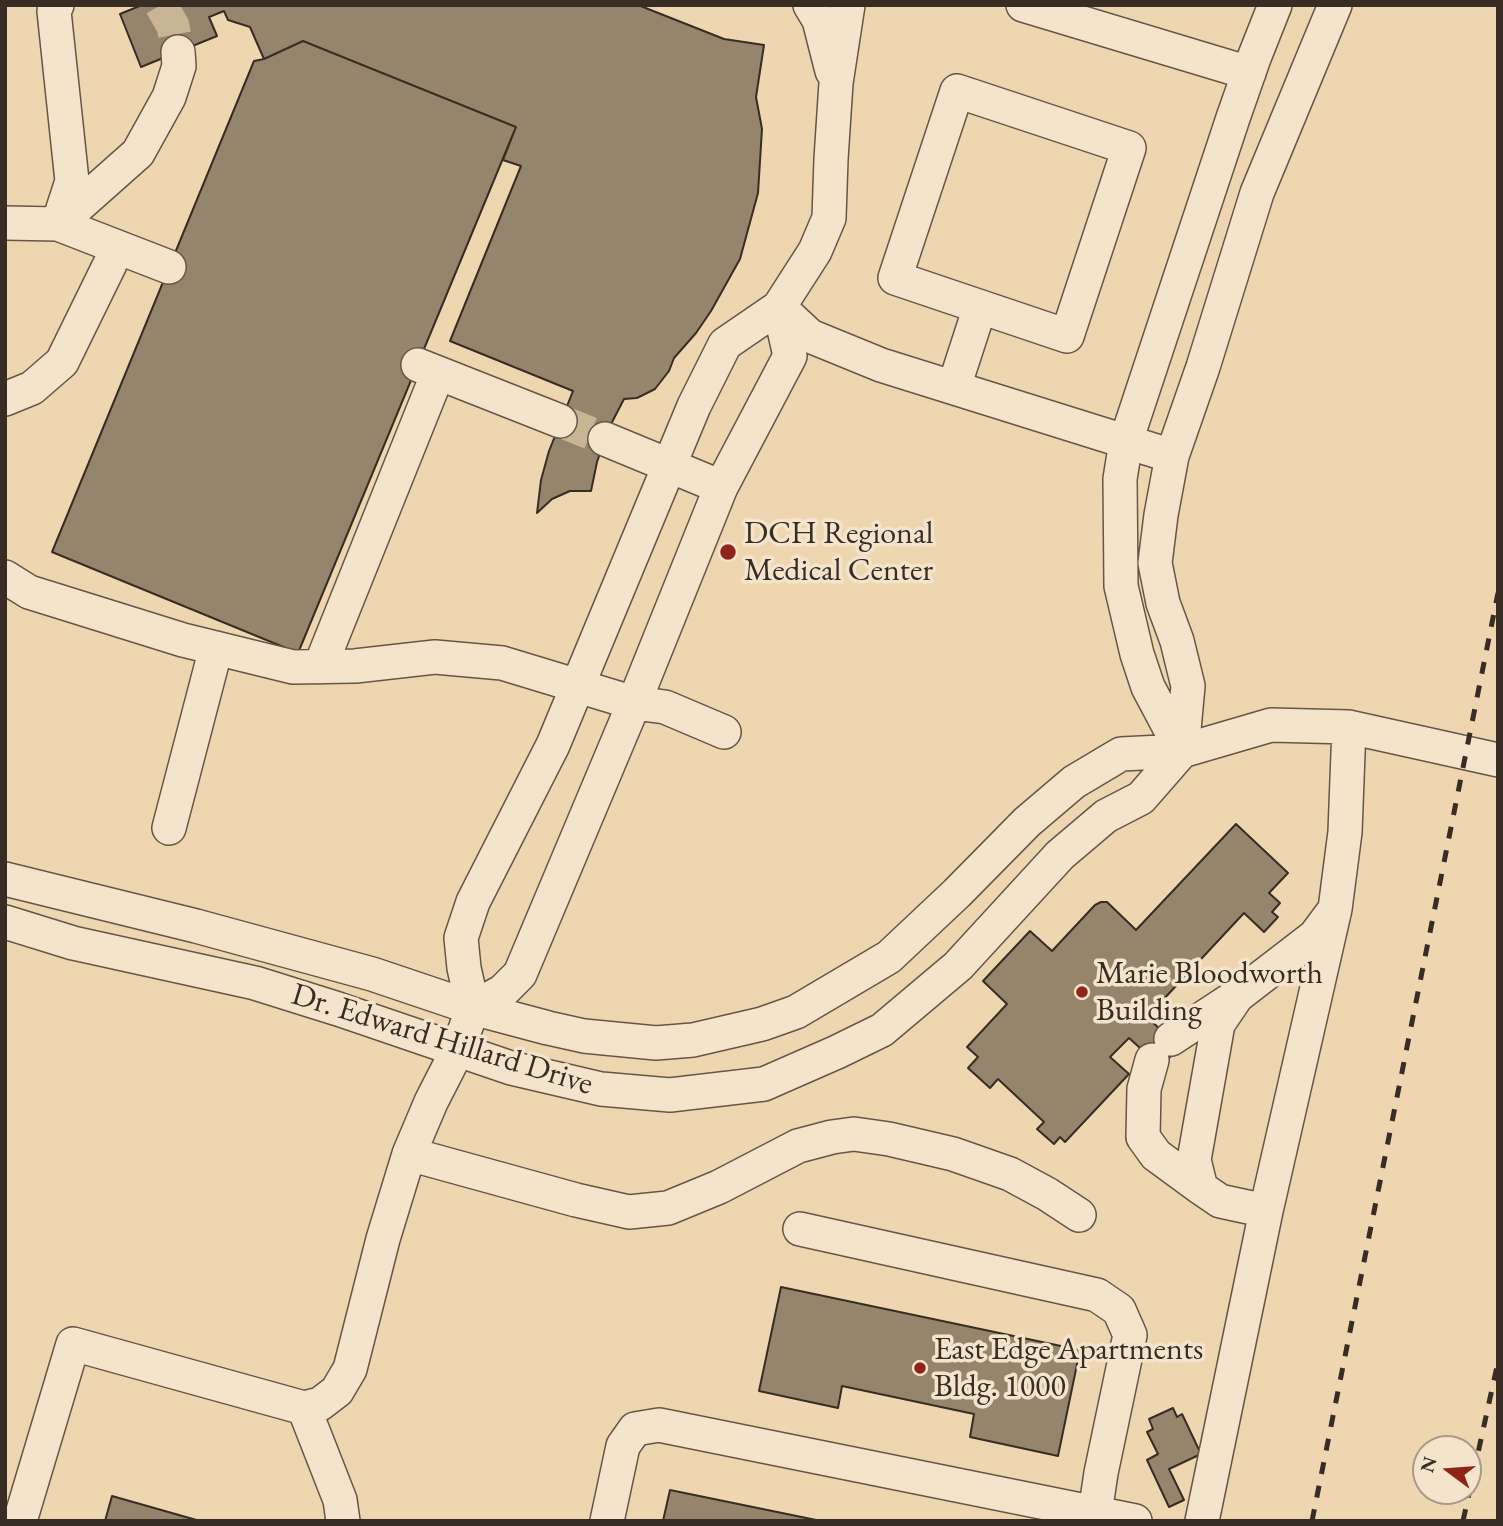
<!DOCTYPE html>
<html>
<head>
<meta charset="utf-8">
<style>
	body { margin:0 }
	#map { position:relative; width:1503px; height:1526px; overflow:hidden; background:#eed6b0; font-family:"EB Garamond",serif }
	canvas { display:block }
	.frame { position:absolute; inset:0; border:7px solid #372d25; pointer-events:none }
	.north { position:absolute; left:1412px; top:1435px; width:70px; height:70px; box-sizing:border-box; background:#f4e4cc; border:2px solid #a89b89; border-radius:50%; rotate:286deg; font-size:19px; font-weight:700; line-height:28px; text-align:center; color:#372d25 }
	.north::after { content:''; display:block; margin:auto; width:24px; height:32px; background:#8f2418; clip-path:polygon(50% 0,100% 100%,50% 72%,0 100%) }
</style>
</head>
<body>
<div id="map">
<canvas width="1503" height="1526"></canvas>
<div class="frame"></div>
<div class="north">N</div>
</div>
<script>
const ctx = document.querySelector('canvas').getContext('2d');
ctx.lineJoin = 'round';
function paint(path, color) { ctx.fillStyle = color; ctx.fill(path, 'evenodd'); }
const poly = rows => new Path2D(rows.map(r => 'M' + r).join(''));
function stroke(path, color, width, dash) { ctx.strokeStyle = color; ctx.lineWidth = width; ctx.lineCap = dash ? 'butt' : 'round'; ctx.setLineDash(dash || []); ctx.stroke(path); }
function drawText(font, color, halo, rows, align = 'center') {
  ctx.font = font + ' "EB Garamond",serif'; ctx.lineWidth = 7; ctx.setLineDash([]); ctx.textBaseline = 'middle'; ctx.strokeStyle = halo; ctx.fillStyle = color; for (const [text, x, y, turn = 0] of rows) {
    ctx.save(); ctx.translate(x, y); ctx.rotate((+turn || 0) * Math.PI / 180); ctx.textAlign = isNaN(turn) ? turn : align; if (halo) ctx.strokeText(text, 0, 0); ctx.fillText(text, 0, 0); ctx.restore();
  }
}
const building = poly([
	[142,5,638,5,724,39,764,45,756,97,762,129,758,193,740,259,711,311,696,333,674,358,669,371,655,389,637,398,624,399,608,430,597,462,591,491,570,491,552,499,537,513,541,480,549,451,573,391,450,341,521,166,503,160,516,127,303,41,264,59,250,27,228,20,224,11,209,17,217,36,141,67,120,14,142,5],
	[303,41,516,127,298,653,52,552,254,61,264,59,303,41],
	[1236,824,1288,873,1269,893,1280,903,1272,912,1278,917,1264,932,1244,913,1147,1017,1179,1047,1161,1067,1129,1038,1110,1057,1129,1074,1065,1142,1060,1137,1054,1144,1037,1129,1044,1122,998,1079,990,1088,968,1068,978,1057,967,1047,1007,1004,983,981,1030,931,1052,951,1095,905,1101,902,1107,902,1136,930,1236,824],
	[781,1287,1080,1350,1058,1456,970,1437,974,1414,842,1386,838,1408,759,1391,781,1287],
	[1173,1408,1177,1417,1182,1414,1201,1454,1169,1469,1184,1500,1169,1507,1147,1460,1158,1454,1147,1432,1153,1429,1149,1419,1173,1408],
	[670,1490,821,1521,663,1521,670,1490],
	[112,1496,200,1521,105,1521,112,1496]
]);
const minorTunnel = poly([
	[161,5,173,26,178,52],
	[560,421,605,439]
]);
const minor = poly([
	[57,5,54,11,72,181,58,224,138,153,169,97,179,66,178,52],
	[810,5,819,20,832,71],
	[1023,5,1249,73],
	[957,91,1129,148,1067,336,895,278,957,91],
	[5,223,58,224,169,267],
	[779,307,810,336,881,365,1172,456],
	[418,365,560,421],
	[954,387,980,307],
	[5,399,32,388,62,362,110,264],
	[605,439,721,487],
	[5,577,29,592,183,640,293,667,355,666,435,657,502,663,634,703,665,707,724,732],
	[320,667,438,373],
	[1182,751,1148,687,1137,654,1121,586,1120,479,1126,441,1233,118,1254,58,1275,5],
	[1182,751,1188,686,1177,641,1163,603,1155,563,1161,515,1172,456,1203,367,1257,193,1335,5],
	[169,828,216,648],
	[5,879,196,926,372,974,473,1008,548,1028,584,1036,656,1043,693,1040,762,1024,796,1012,889,957,957,893,1027,822,1074,782,1121,754,1182,751,1271,725,1349,727,1498,760],
	[1335,909,1315,936,1237,996,1218,1024,1194,1160,1201,1188,1220,1201,1266,1211,1335,909,1345,832,1349,727],
	[5,922,73,943,255,983,338,1009,511,1068,601,1089,670,1095,764,1084,837,1052,882,1030,958,966,1060,855,1106,816,1141,798,1182,751],
	[473,1008,503,991,520,974,634,703,721,487,790,356,779,307],
	[1171,1039,1232,999],
	[1152,1060,1144,1089,1143,1137,1156,1155,1201,1188],
	[409,1154,576,1200,629,1212,668,1208,719,1187,798,1146,832,1137,854,1134,889,1139,953,1154,1010,1174,1047,1194,1079,1215],
	[800,1229,1097,1295,1119,1310,1130,1335,1101,1473,1095,1513],
	[304,1408,340,1500,343,1521],
	[20,1521,73,1344,304,1408,320,1404,337,1391,350,1369,383,1239,409,1154,431,1102,457,1051,473,1008,464,968,461,938,473,902,553,745,694,406,725,344,779,307,815,251,829,218,831,159,836,83,848,5],
	[607,1521,623,1446,635,1429,659,1425,1135,1521],
	[1202,1521,1266,1211]
]);
const rail = poly([
	[1312,1521,1498,593],
	[1463,1521,1498,1362]
]);
const markers = [
	[728,552,9,"#8f2418"],
	[1082,992,7,"#8f2418"],
	[920,1368,7,"#8f2418"]
];
const poiNames = [
	["DCH Regional",744,534],
	["Medical Center",744,571],
	["Marie Bloodworth",1096,974],
	["Building",1096,1011],
	["East Edge Apartments",934,1350],
	["Bldg. 1000",934,1387]
];
const streetNames = [
	["Dr. Edward Hillard Drive",442,1040,17]
];
paint(building, '#96856d');
stroke(building, '#372d25', 2);
stroke(minorTunnel, '#c9b494', 33, [33, 17]);
stroke(minor, '#655748', 36);
stroke(minor, '#f4e4cc', 33);
stroke(rail, '#372d25', 5, [12, 12]);
for (const [x, y, r, color] of markers) { const dot = new Path2D(); dot.arc(x, y, r, 0, 2 * Math.PI); ctx.fillStyle = color; ctx.fill(dot); stroke(dot, '#f4e4cc', 2.5); }
drawText('32px', '#372d25', '#f4e4cc', poiNames, 'left');
drawText('32px', '#372d25', '#f4e4cc', streetNames);
</script>
</body>
</html>
